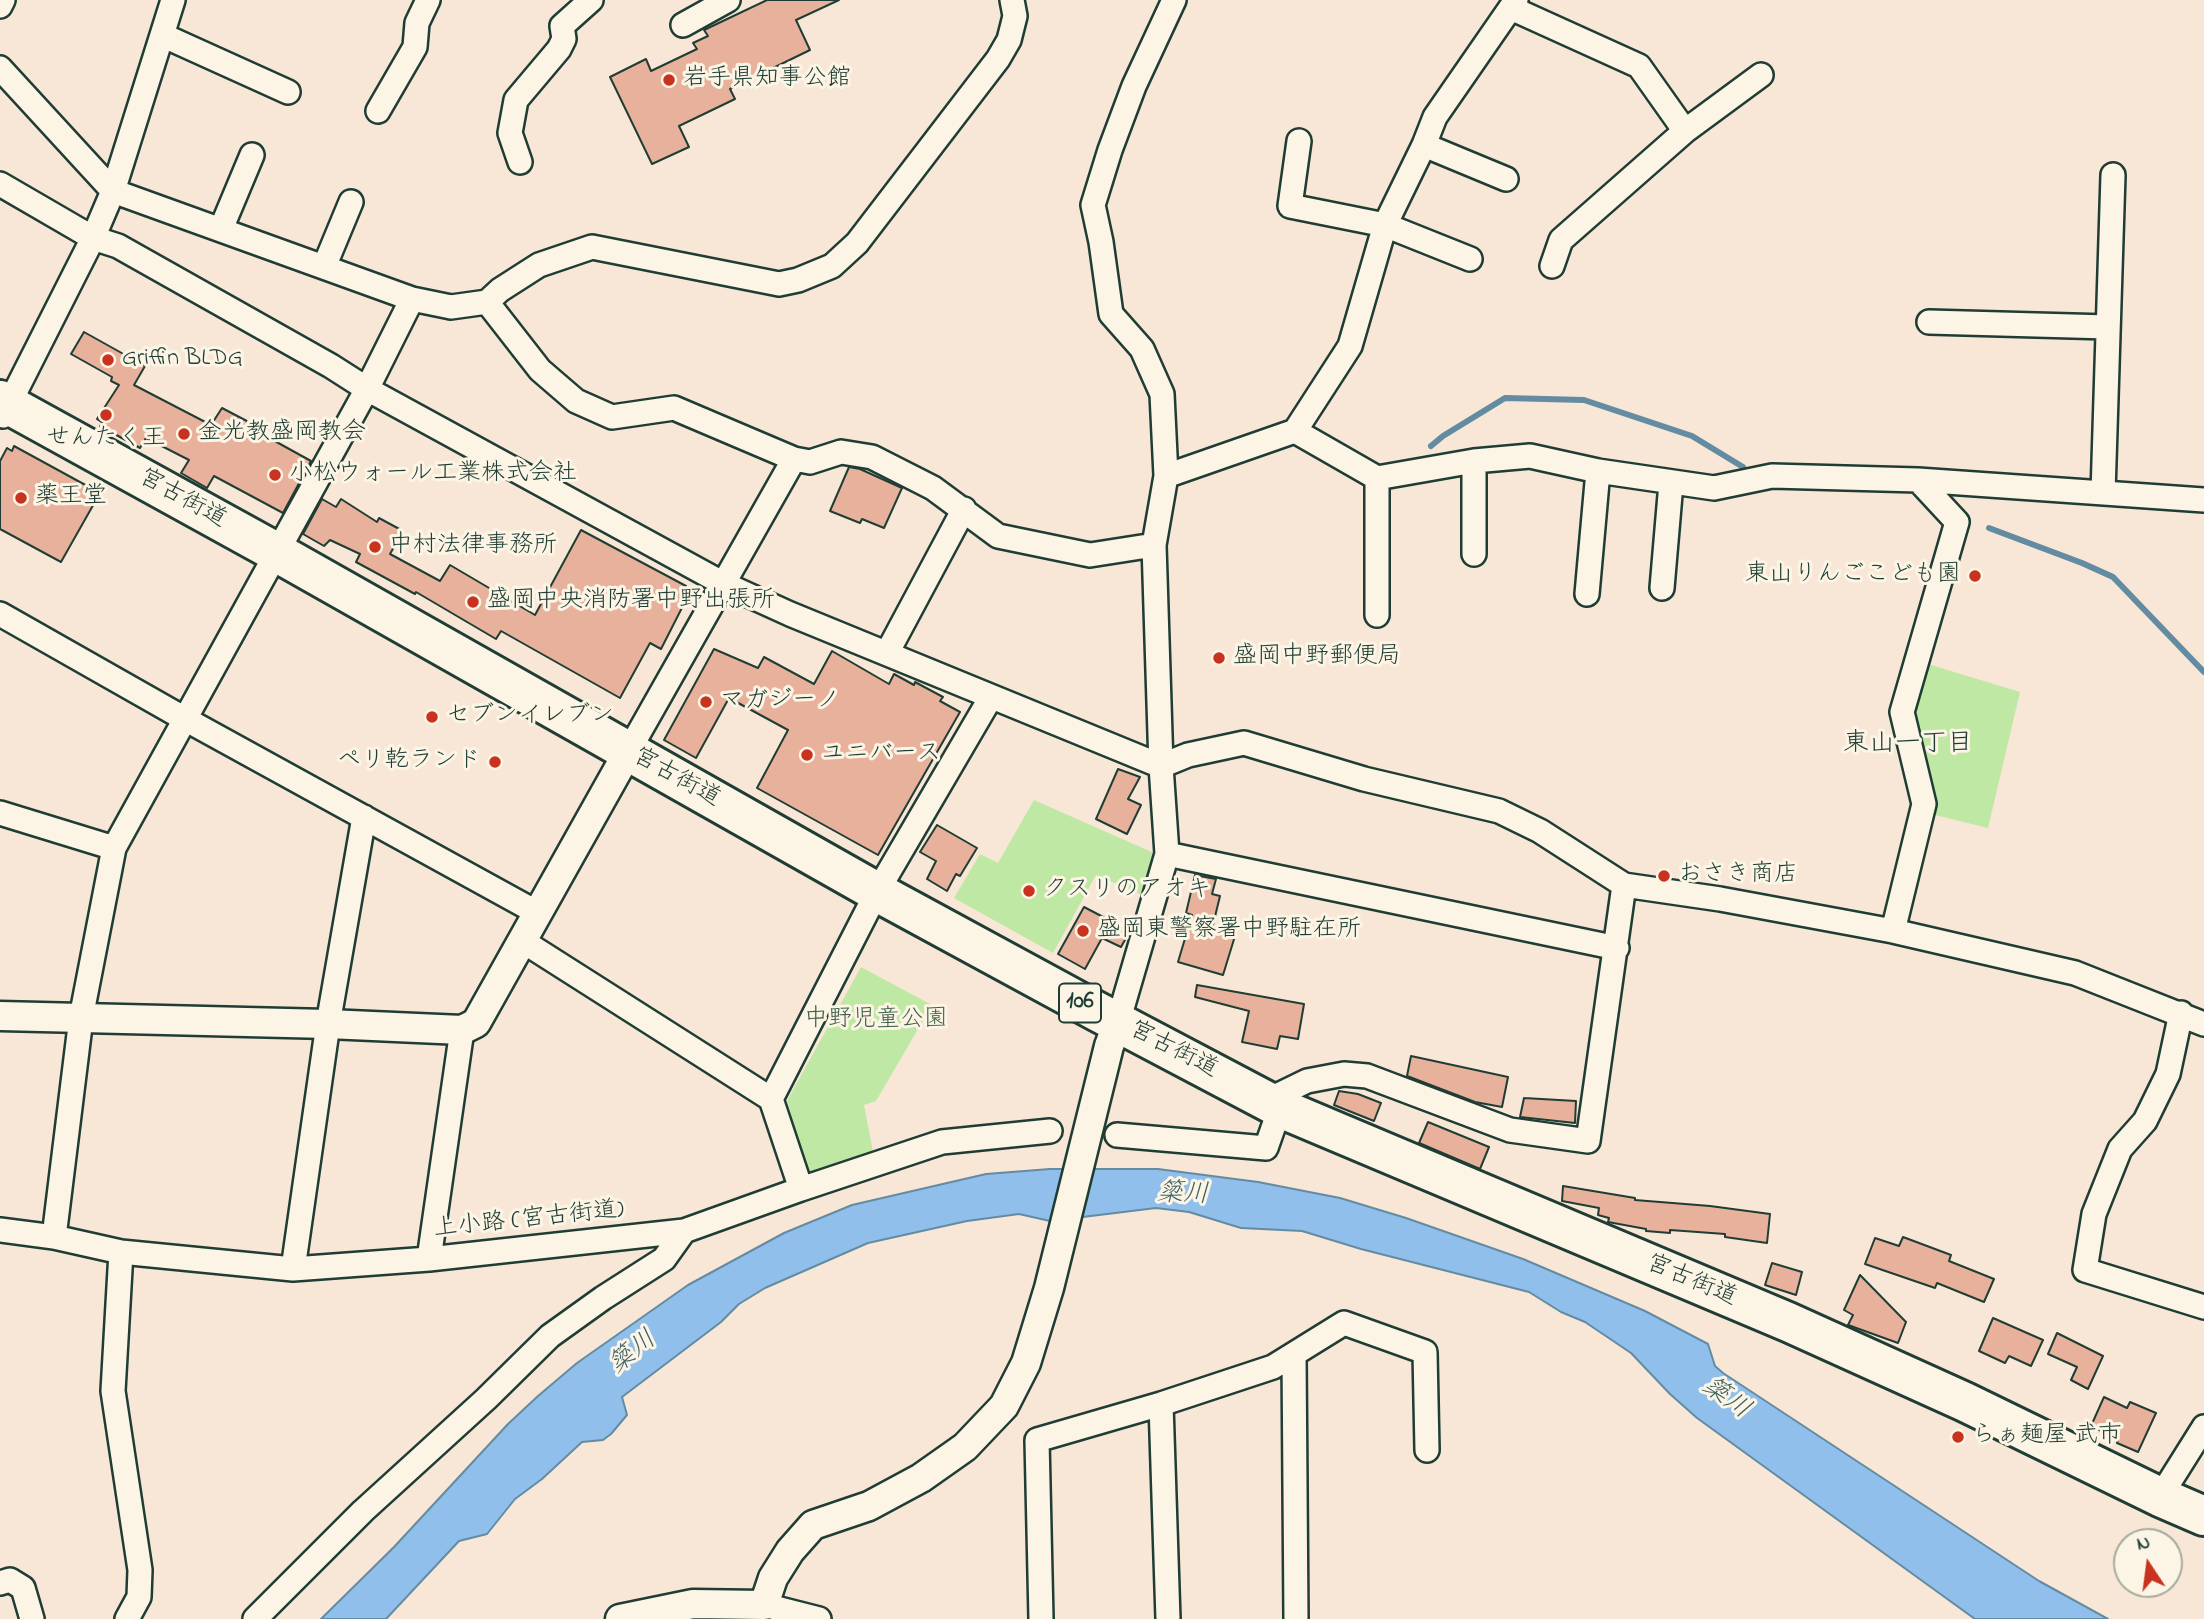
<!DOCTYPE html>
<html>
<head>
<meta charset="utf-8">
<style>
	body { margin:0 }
	#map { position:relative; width:2204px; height:1619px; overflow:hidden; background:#f8e7d6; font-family:"Indie Flower",sans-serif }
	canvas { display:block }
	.north { position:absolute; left:2113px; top:1528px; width:70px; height:70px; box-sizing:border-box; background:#fcf5e5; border:2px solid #a4ab9e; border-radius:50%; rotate:347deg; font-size:19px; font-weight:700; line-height:28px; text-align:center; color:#1f3d34 }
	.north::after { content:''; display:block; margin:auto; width:24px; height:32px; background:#c8321e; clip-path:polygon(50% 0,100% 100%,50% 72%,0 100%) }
</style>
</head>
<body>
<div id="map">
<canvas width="2204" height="1619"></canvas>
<div class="north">N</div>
</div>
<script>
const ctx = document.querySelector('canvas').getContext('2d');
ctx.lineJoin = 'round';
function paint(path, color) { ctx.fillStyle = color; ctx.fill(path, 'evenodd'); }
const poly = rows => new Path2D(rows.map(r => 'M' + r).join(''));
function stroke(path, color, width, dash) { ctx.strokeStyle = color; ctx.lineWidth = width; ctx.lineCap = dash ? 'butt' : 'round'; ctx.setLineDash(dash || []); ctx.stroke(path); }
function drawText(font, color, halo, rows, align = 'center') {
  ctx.font = font + ' "Indie Flower","Klee One",sans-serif'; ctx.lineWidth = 6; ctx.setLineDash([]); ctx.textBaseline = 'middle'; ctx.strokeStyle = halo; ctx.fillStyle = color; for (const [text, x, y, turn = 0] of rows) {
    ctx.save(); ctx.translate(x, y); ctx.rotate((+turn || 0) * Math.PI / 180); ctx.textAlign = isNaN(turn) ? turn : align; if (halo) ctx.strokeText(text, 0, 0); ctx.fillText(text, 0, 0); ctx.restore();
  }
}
const green = poly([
	[1928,664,2020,692,1988,828,1931,814,1914,711],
	[1034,800,1154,853,1140,894,1096,875,1053,953,954,898,980,854,998,863],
	[861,967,932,1005,876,1101,864,1105,873,1152,807,1175,787,1101]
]);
const water = poly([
	[1050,1169,1158,1169,1258,1182,1340,1198,1406,1218,1523,1259,1645,1311,1708,1344,1715,1366,1723,1373,2039,1581,2108,1619,1975,1619,1697,1418,1670,1394,1631,1353,1585,1322,1561,1312,1529,1292,1361,1249,1302,1231,1241,1228,1189,1212,1156,1208,1050,1221,1019,1214,967,1221,868,1243,765,1288,739,1304,721,1322,622,1397,627,1415,611,1434,603,1440,582,1442,542,1479,515,1499,487,1534,459,1541,386,1619,321,1619,394,1547,508,1424,538,1396,577,1363,688,1285,784,1233,852,1205,986,1174,1050,1169]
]);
const stream = poly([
	[1431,446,1443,436,1505,398,1584,400,1692,436,1743,467],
	[1989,528,2082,563,2113,577,2204,672]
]);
const building = poly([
	[767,0,839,0,796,20,810,50,730,89,735,99,679,126,689,147,652,164,610,77,646,59,651,71,697,49,693,43,708,36,704,30,767,0],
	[84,332,145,366,134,385,211,425,222,408,264,430,262,434,311,461,283,513,214,476,207,488,181,473,189,460,146,438,140,448,100,426,103,423,97,419,119,385,111,381,112,377,71,354,84,332],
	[14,446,100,493,61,562,0,529,0,461,7,448,12,451,14,446],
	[849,467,860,469,902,488,884,528,862,519,860,523,830,511,849,467],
	[322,499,336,507,341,499,377,522,379,518,403,531,390,554,440,581,450,565,535,615,581,530,686,586,684,592,689,594,661,649,650,643,620,698,501,631,496,639,416,592,415,594,356,562,360,554,330,540,324,546,303,534,322,499],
	[714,649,758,668,764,657,814,684,832,651,889,684,894,674,914,685,915,682,943,697,940,701,960,712,878,855,757,788,788,730,729,698,696,758,664,740,714,649],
	[1118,769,1140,777,1128,799,1141,805,1127,834,1096,819,1118,769],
	[937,825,977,848,960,876,956,874,947,891,927,879,936,861,920,852,937,825],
	[1195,875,1216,879,1212,894,1220,896,1212,929,1235,936,1223,975,1178,962,1192,915,1186,913,1195,875],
	[1084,907,1130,931,1121,947,1102,938,1085,969,1058,954,1084,907],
	[1197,985,1304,1004,1298,1039,1280,1036,1277,1049,1242,1042,1249,1011,1195,997,1197,985],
	[1411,1056,1508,1077,1502,1107,1475,1102,1407,1076,1411,1056],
	[1339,1091,1358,1094,1381,1103,1374,1121,1334,1105,1339,1091],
	[1524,1098,1576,1101,1575,1123,1520,1117,1524,1098],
	[1428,1122,1489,1147,1480,1169,1419,1143,1428,1122],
	[1563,1186,1635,1198,1635,1200,1710,1206,1770,1214,1767,1243,1725,1237,1725,1234,1670,1230,1670,1233,1646,1231,1646,1229,1608,1222,1609,1218,1598,1215,1599,1208,1562,1201,1563,1186],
	[1903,1237,1951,1255,1949,1261,1994,1279,1984,1302,1937,1283,1935,1288,1865,1264,1875,1238,1899,1246,1903,1237],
	[1772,1263,1802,1272,1796,1295,1765,1285,1772,1263],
	[1860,1275,1906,1322,1898,1343,1848,1325,1853,1315,1844,1310,1860,1275],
	[1993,1318,2043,1340,2031,1366,2009,1356,2005,1363,1979,1351,1993,1318],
	[2057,1333,2103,1356,2088,1389,2071,1380,2077,1367,2048,1354,2057,1333],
	[2104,1397,2127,1408,2130,1402,2156,1413,2138,1452,2117,1443,2118,1439,2091,1426,2104,1397]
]);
const minor = poly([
	[0,6,3,0],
	[1511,8,1639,66,1685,131],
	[683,25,728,0],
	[162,35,288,92],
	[0,68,113,191,412,299,451,307,487,302,500,290,539,265,592,247,779,284,798,280,832,266,857,243,998,59,1009,40,1015,16,1012,0],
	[378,111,415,47,417,23,428,0],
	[1299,141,1290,206,1385,225,1470,259],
	[1424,145,1506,179],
	[520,162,510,133,516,100,559,49,564,39,562,26,591,0],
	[0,184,93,238,118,246,331,366,367,389,724,584,790,614,1161,766,1188,755,1244,743,1364,779,1499,811,1540,831,1624,885],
	[221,229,252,155],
	[1552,266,1561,240,1685,131,1761,75],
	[324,267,351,202],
	[487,302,540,370,576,401,612,417,674,408,794,459,810,462,841,452,872,457,933,488,998,536,1090,555,1154,545],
	[1929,322,2108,327],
	[3,416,93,238,113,191,173,0],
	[1295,431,1377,478,1474,461,1530,456,1598,471,1714,488,1772,476,1918,480,2204,500],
	[1166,476,1295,431,1350,346,1385,225,1424,145,1435,117,1516,0],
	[1377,478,1377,615],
	[2103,493,2113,175],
	[1474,554,1474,461],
	[1662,588,1671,483],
	[1587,594,1598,471],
	[0,614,185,719,536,912],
	[887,653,964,509],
	[628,752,794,459],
	[0,813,114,848],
	[1167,854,1617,948],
	[1893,931,1924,804,1902,712,1957,522,1918,480],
	[521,940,771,1099,801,1189],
	[2181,1013,2168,1074,2145,1121,2120,1149,2094,1214,2085,1270,2204,1307],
	[1118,1022,1167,854,1161,766,1154,545,1166,476,1162,394,1142,349,1111,314,1101,242,1093,205,1110,150,1134,86,1174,0],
	[771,1099,877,892,991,697],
	[1268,1100,1307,1081,1344,1074,1367,1076,1510,1130,1588,1141,1624,885,1720,899,1893,931,2075,973,2204,1024],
	[1117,1135,1266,1148,1280,1108],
	[0,1230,54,1237,121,1252,293,1269,429,1259,684,1231,801,1189,942,1142,1050,1131],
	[54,1237,81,1018,114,848,367,389,412,299],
	[121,1252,113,1391,140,1570,139,1597,127,1619],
	[429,1259,462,1030],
	[293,1269,328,1024,364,817],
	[1294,1354,1296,1619],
	[1161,1404,1168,1619],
	[2160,1497,2204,1427],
	[0,1583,10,1580,23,1588,32,1619],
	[764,1605,819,1619],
	[255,1619,363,1511,486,1399,550,1336,603,1298,664,1259,684,1231],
	[1041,1619,1037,1440,1161,1404,1273,1367,1344,1323,1425,1352,1427,1450]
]);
const tertiary = poly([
	[0,1016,328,1024,462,1030,476,1023,628,752],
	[620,1619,693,1604,764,1605,773,1578,790,1551,813,1525,869,1506,921,1478,965,1447,1004,1406,1026,1363,1049,1288,1109,1046,1118,1022]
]);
const trunk = poly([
	[0,400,276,552,877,892,1098,1012,1280,1108,1788,1322,1965,1402,2160,1497,2204,1516]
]);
const markers = [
	[669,80,7,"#c8321e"],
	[108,360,7,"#c8321e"],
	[106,415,7,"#c8321e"],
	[184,434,7,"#c8321e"],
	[275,475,7,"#c8321e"],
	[21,498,7,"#c8321e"],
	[375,547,7,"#c8321e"],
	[1975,576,7,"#c8321e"],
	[473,602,7,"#c8321e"],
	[1219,658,7,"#c8321e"],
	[706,702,7,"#c8321e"],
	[432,717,7,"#c8321e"],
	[807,755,7,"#c8321e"],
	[495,762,7,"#c8321e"],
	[1664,876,7,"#c8321e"],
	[1029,891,7,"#c8321e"],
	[1083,931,7,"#c8321e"],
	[1958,1437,7,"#c8321e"]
];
const shields = [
	[1080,1003,42]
];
const shieldNames = [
	["106",1080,1003]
];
const poiNames = [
	["岩手県知事公館",683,80],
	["Griffin BLDG",122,360],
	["金光教盛岡教会",198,434],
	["せんたく王",106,440,"center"],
	["小松ウォール工業株式会社",289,475],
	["薬王堂",35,498],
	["中村法律事務所",389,547],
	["東山りんごこども園",1961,576,"right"],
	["盛岡中央消防署中野出張所",487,602],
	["盛岡中野郵便局",1233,658],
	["マガジーノ",720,702],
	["セブンイレブン",446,717],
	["ユニバース",821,755],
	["ペリ乾ランド",481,762,"right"],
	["おさき商店",1678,876],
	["クスリのアオキ",1043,891],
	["盛岡東警察署中野駐在所",1097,931],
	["らぁ麺屋 武市",1972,1437]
];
const streetNames = [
	["宮古街道",182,500,29],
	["宮古街道",676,779,29],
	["宮古街道",1173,1051,27],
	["上小路 (宮古街道)",529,1221,-6],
	["宮古街道",1691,1282,23]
];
const parkNames = [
	["中野児童公園",876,1021]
];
const neighbourhoodNames = [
	["東山一丁目",1908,746]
];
const waterNames = [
	["簗川",1183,1196,2],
	["簗川",634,1354,-39],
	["簗川",1725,1400,35]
];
paint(green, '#bfe8a4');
paint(water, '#91bfeb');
stroke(water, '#638ba2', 2);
stroke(stream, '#638ba2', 6);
paint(building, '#e7b19c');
stroke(building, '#1f3d34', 2);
stroke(minor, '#1f3d34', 28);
stroke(tertiary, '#1f3d34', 33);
stroke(trunk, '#1f3d34', 44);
stroke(minor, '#fcf5e5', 23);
stroke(tertiary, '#fcf5e5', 28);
stroke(trunk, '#fcf5e5', 38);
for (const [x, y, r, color] of markers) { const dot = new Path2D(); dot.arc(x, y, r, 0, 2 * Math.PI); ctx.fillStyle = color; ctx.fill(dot); stroke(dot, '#fcf5e5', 2.5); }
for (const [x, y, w] of shields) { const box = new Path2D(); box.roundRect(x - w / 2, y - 19.5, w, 39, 5); ctx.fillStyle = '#fcf5e5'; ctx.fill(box); stroke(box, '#1f3d34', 2); }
drawText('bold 23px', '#1f3d34', null, shieldNames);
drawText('24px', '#1f3d34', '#fcf5e5', poiNames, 'left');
drawText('24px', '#1f3d34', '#fcf5e5', streetNames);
drawText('24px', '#3f5f4a', '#fcf5e5', parkNames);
drawText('26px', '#1f3d34', '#fcf5e5', neighbourhoodNames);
drawText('italic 26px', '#3c5e62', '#fcf5e5', waterNames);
</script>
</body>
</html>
